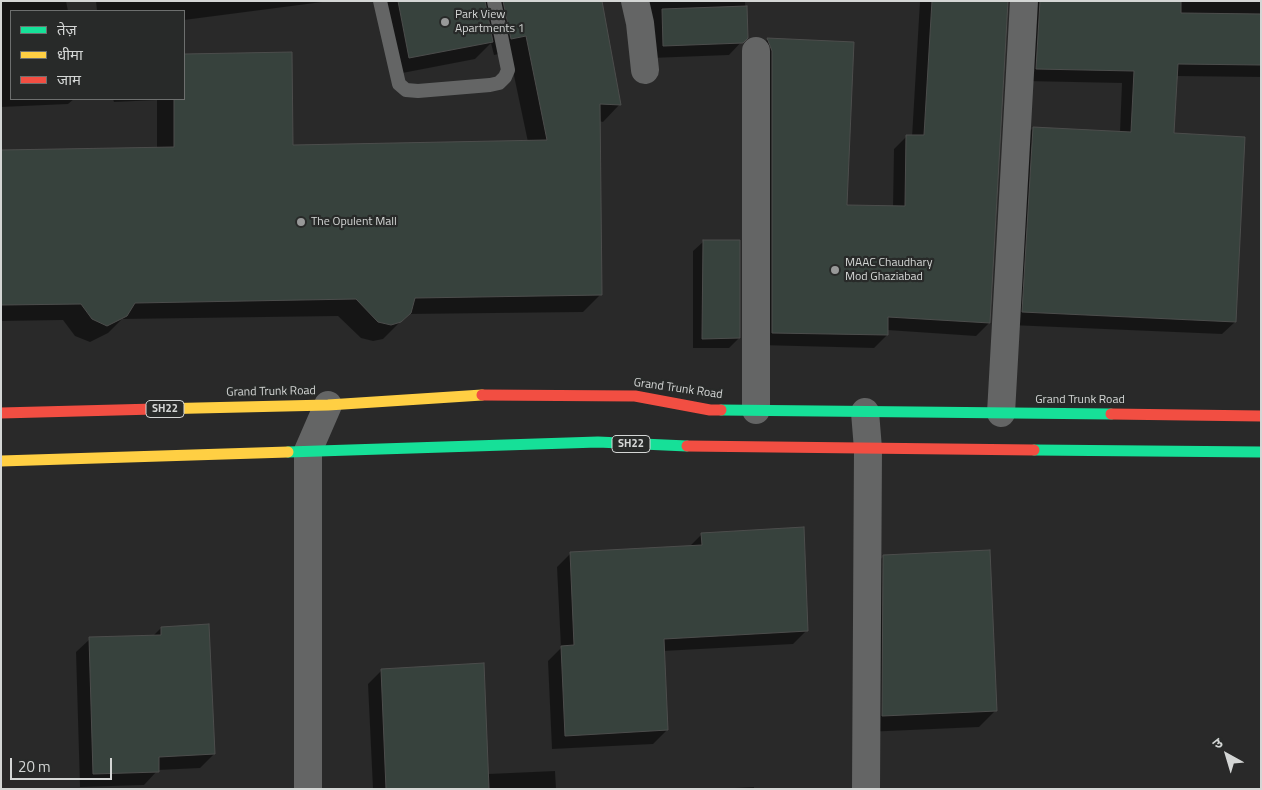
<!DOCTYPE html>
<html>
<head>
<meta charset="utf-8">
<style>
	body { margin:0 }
	#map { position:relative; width:1262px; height:790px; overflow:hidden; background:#292929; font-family:"Titillium Web","Noto Sans Devanagari",sans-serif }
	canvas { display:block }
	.frame { position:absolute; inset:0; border:2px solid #d4d6d5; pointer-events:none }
	.legend { position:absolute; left:10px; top:10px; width:175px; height:90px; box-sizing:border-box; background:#282a29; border:1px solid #6d6f6e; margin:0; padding:6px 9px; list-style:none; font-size:15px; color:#d4d6d5 }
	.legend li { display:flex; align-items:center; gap:10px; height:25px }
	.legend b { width:25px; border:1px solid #6d6f6e }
	.north { position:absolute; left:1202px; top:730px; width:50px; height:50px; -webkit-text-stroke:4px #282a29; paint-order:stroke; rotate:321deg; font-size:14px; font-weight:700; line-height:20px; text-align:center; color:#d4d6d5 }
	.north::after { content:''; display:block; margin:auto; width:18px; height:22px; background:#d4d6d5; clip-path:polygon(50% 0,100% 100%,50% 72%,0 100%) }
	.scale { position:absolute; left:10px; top:758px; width:102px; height:22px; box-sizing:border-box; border:2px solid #d4d6d5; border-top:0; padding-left:6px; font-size:15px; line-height:18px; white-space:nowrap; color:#d4d6d5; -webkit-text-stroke:4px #282a29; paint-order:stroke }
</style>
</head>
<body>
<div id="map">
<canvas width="1262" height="790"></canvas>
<div class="frame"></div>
<ul class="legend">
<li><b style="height:6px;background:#16e098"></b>तेज़</li>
<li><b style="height:6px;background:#ffcf43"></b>धीमा</li>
<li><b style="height:6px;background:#f24e42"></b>जाम</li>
</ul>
<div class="north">उ</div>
<div class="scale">20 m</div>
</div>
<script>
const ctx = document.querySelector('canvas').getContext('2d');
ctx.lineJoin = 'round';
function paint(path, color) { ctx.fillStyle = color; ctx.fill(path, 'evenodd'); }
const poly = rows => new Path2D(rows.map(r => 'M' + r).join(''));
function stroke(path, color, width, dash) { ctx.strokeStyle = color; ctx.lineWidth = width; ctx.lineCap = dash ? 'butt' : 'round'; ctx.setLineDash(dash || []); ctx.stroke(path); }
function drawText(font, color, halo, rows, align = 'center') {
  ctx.font = font + ' "Titillium Web",sans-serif'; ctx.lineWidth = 4.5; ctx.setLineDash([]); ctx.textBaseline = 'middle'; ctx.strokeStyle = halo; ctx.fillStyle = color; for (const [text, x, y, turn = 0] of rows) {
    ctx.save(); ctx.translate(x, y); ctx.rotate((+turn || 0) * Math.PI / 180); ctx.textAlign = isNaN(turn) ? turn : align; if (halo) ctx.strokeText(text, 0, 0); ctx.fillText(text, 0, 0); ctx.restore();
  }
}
const shadow = poly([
	[1,1,66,1,68,11,11,11,11,99,74,99,68,104,1,107],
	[96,1,330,1,184,20,184,11,97,11],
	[378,1,601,1,620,104,603,122,599,121,600,295,583,312,408,314,383,339,373,341,361,338,338,316,122,319,108,333,90,342,75,336,63,320,1,321,1,151,157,148,157,100,114,102,113,99,184,99,184,55,291,53,292,146,528,142,509,52,494,55,491,43,475,59,392,75],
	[648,1,745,1,746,37,729,55,651,58],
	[920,1,1007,1,989,323,976,336,887,330,887,335,874,348,759,345,755,52,767,40,852,43,846,206,893,207,894,149,907,136,912,137],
	[1021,1,1261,1,1261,77,1176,76,1173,135,1235,322,1222,334,1010,325,1020,141,1033,128,1120,132,1122,83,1024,81],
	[703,242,739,338,729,348,693,348,693,251],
	[702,534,807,630,793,644,663,651,667,730,653,744,552,749,548,661,561,648,557,567,571,553,689,547],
	[884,556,996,710,979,727,865,732,866,573],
	[161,628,214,754,200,768,158,770,144,785,80,787,76,652,90,639,153,636],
	[382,670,488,774,555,771,556,789,373,789,368,684],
	[754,787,754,789,715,789]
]);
const building = poly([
	[398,1,485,1,493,42,409,58,398,1],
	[503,1,602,1,621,105,600,104,602,295,415,298,411,313,401,322,391,325,378,322,356,299,135,303,127,316,107,326,92,319,81,304,1,305,1,150,174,147,174,99,184,99,184,54,292,52,293,145,547,140,526,36,511,39,503,1],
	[932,1,1008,1,990,323,888,317,888,335,772,333,772,51,767,38,854,42,847,205,905,206,906,135,924,135,932,1],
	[1040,1,1181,1,1181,13,1261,14,1261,65,1178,64,1174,133,1245,137,1236,322,1022,312,1033,127,1131,132,1134,71,1036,69,1040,1],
	[747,6,748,38,743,43,663,46,662,9,747,6],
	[703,240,740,240,740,338,702,339,703,240],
	[804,527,808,631,664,639,668,730,565,736,561,646,574,645,570,552,702,545,701,533,804,527],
	[990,550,997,711,882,716,883,555,990,550],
	[209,624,215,754,159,757,159,772,93,774,89,637,161,635,161,627,209,624],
	[484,663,489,789,386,789,381,669,484,663]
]);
const lane = poly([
	[380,1,399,84,406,90,418,91,490,85,499,83,505,77,508,70,494,1]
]);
const street = poly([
	[635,1,640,23,645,70],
	[756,51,756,410],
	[865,412,868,449,866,789],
	[1001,413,1024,1],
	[308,789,308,451,328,405]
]);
const fast = poly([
	[721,410,1111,414],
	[1034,450,1261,452],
	[288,452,598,442,687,446]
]);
const slow = poly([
	[155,409,328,405,482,395],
	[1,461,288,452]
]);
const jam = poly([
	[482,395,635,396,710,410,721,410],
	[1,413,155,409],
	[1111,414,1261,416],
	[687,446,1034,450]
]);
const markers = [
	[445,22,5,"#989999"],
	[301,222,5,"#989999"],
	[835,270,5,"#989999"]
];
const shields = [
	[165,409,38],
	[631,444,38]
];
const shieldNames = [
	["SH22",165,409],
	["SH22",631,444]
];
const poiNames = [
	["Park View",455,15],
	["Apartments 1",455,29],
	["The Opulent Mall",311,222],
	["MAAC Chaudhary",845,263],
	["Mod Ghaziabad",845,277]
];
const streetNames = [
	["Grand Trunk Road",678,389,8],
	["Grand Trunk Road",271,392,-1],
	["Grand Trunk Road",1080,400]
];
paint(shadow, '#0007');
paint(building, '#37423d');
stroke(building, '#4c4d4c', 1);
stroke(lane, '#646565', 14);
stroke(street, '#646565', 28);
stroke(fast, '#16e098', 11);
stroke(slow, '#ffcf43', 11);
stroke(jam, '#f24e42', 11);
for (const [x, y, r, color] of markers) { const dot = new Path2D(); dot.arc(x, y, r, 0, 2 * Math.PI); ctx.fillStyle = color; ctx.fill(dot); stroke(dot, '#282a29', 2); }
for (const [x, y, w] of shields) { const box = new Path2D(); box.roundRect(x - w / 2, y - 8.5, w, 17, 4); ctx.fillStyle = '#282a29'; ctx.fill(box); stroke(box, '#d4d6d5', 1); }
drawText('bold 11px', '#d4d6d5', null, shieldNames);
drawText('12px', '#d4d6d5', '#282a29', poiNames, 'left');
drawText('12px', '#d4d6d5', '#282a29', streetNames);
</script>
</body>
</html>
